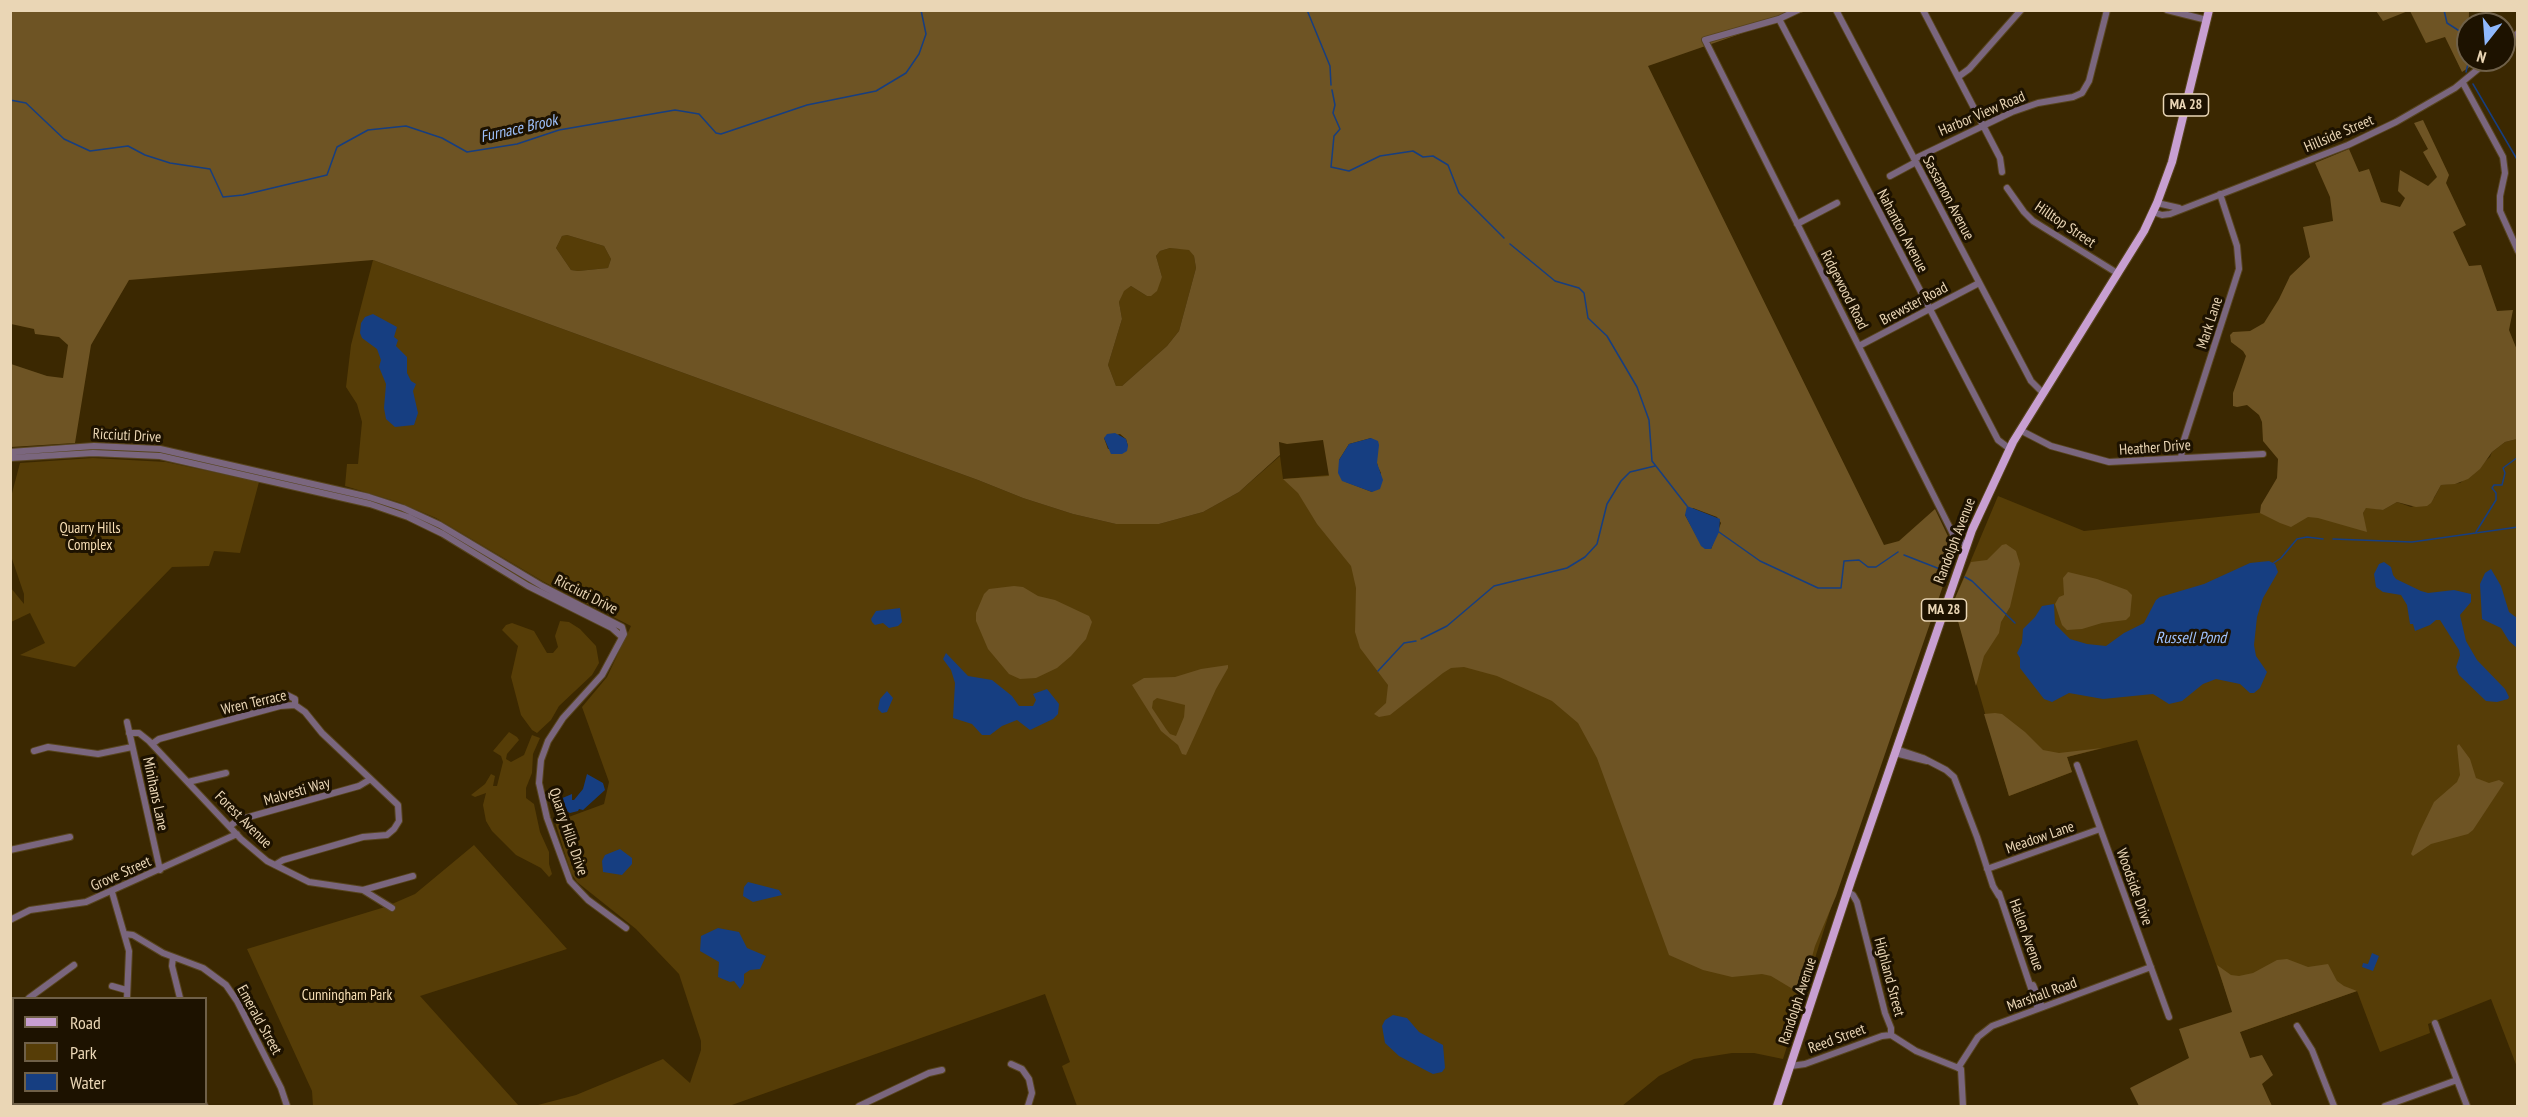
<!DOCTYPE html>
<html>
<head>
<meta charset="utf-8">
<style>
	body { margin:0 }
	#map { position:relative; width:2528px; height:1117px; overflow:hidden; background:#3b2801; font-family:"PT Sans Narrow",sans-serif }
	canvas { display:block }
	.frame { position:absolute; inset:0; border:12px solid #ead6b5; pointer-events:none }
	.legend { position:absolute; left:12px; top:997px; width:195px; height:108px; box-sizing:border-box; background:#1d1200; border:2px solid #6f6048; margin:0; padding:8px 10px; list-style:none; font-size:18px; color:#ead6b5 }
	.legend li { display:flex; align-items:center; gap:12px; height:30px }
	.legend b { width:30px; border:2px solid #6f6048 }
	.north { position:absolute; left:2456px; top:12px; width:60px; height:60px; box-sizing:border-box; background:#1d1200; border:2px solid #6f6048; border-radius:50%; rotate:197deg; font-size:16px; font-weight:700; line-height:24px; text-align:center; color:#ead6b5 }
	.north::after { content:''; display:block; margin:auto; width:21px; height:27px; background:#8fb8fd; clip-path:polygon(50% 0,100% 100%,50% 72%,0 100%) }
</style>
</head>
<body>
<div id="map">
<canvas width="2528" height="1117"></canvas>
<div class="frame"></div>
<ul class="legend">
<li><b style="height:8px;background:#c89fd1"></b>Road</li>
<li><b style="height:16px;background:#563d07"></b>Park</li>
<li><b style="height:16px;background:#163e81"></b>Water</li>
</ul>
<div class="north">N</div>
</div>
<script>
const ctx = document.querySelector('canvas').getContext('2d');
ctx.lineJoin = 'round';
function paint(path, color) { ctx.fillStyle = color; ctx.fill(path, 'evenodd'); }
const poly = rows => new Path2D(rows.map(r => 'M' + r).join(''));
function stroke(path, color, width, dash) { ctx.strokeStyle = color; ctx.lineWidth = width; ctx.lineCap = dash ? 'butt' : 'round'; ctx.setLineDash(dash || []); ctx.stroke(path); }
function drawText(font, color, halo, rows, align = 'center') {
  ctx.font = font + ' "PT Sans Narrow",sans-serif'; ctx.lineWidth = 6; ctx.setLineDash([]); ctx.textBaseline = 'middle'; ctx.strokeStyle = halo; ctx.fillStyle = color; for (const [text, x, y, turn = 0] of rows) {
    ctx.save(); ctx.translate(x, y); ctx.rotate((+turn || 0) * Math.PI / 180); ctx.textAlign = isNaN(turn) ? turn : align; if (halo) ctx.strokeText(text, 0, 0); ctx.fillText(text, 0, 0); ctx.restore();
  }
}
const green = poly([
	[567,235,604,246,611,259,608,268,578,271,571,270,556,248,562,236],
	[1170,248,1189,249,1194,256,1196,268,1179,331,1167,346,1122,386,1116,386,1108,365,1122,319,1119,302,1123,291,1131,286,1147,296,1162,277,1156,256,1160,251],
	[373,260,978,480,1023,498,1073,514,1116,524,1159,524,1203,512,1239,492,1280,456,1283,479,1329,475,1836,892,1783,1059,1754,1053,1732,1053,1694,1059,1659,1076,1622,1106,1077,1106,1062,1066,1070,1062,1045,994,729,1106,534,1106,576,1095,663,1059,690,1083,701,1050,701,1041,679,974,636,929,577,882,571,873,555,822,604,804,609,782,582,707,607,677,631,626,544,582,436,518,398,502,345,486,347,464,358,464,362,422,357,404,346,387,351,345],
	[2517,439,2517,1067,2491,999,2428,1024,2430,1033,2380,1052,2357,991,2240,1032,2137,740,2067,757,2072,772,2009,796,1953,603,1998,496,2084,531,2266,512,2291,477,2365,528,2363,513,2366,507,2383,510,2397,502,2411,507,2434,498,2441,485,2460,483,2490,457,2492,452,2505,442],
	[93,458,166,462,259,482,240,553,214,551,209,566,172,567,75,667,20,655,45,643,30,613,11,622,11,588,24,604,24,594,11,556,11,497,20,463],
	[560,621,569,622,580,629,596,646,599,663,592,675,559,706,551,720,537,733,532,730,521,715,511,677,518,646,502,630,506,625,512,623,534,631,547,653,553,653,558,647,555,636],
	[509,732,517,737,519,740,507,754,506,759,511,762,524,755,532,735,540,738,533,754,532,773,526,788,526,798,534,804,540,832,549,852,549,864,552,874,549,877,541,868,516,855,492,831,486,821,483,805,486,793,475,797,471,795,485,784,491,774,495,776,493,786,497,786,503,762,501,756,493,751],
	[474,845,567,949,420,996,519,1106,313,1106,312,1091,247,949,385,907,415,894]
]);
const forest = poly([
	[11,11,1806,11,1648,66,1884,545,1899,541,1935,509,1955,551,1836,896,1815,946,1804,985,1800,991,1796,991,1771,976,1762,974,1732,977,1703,970,1669,955,1597,758,1578,723,1552,701,1497,676,1464,667,1451,668,1443,673,1390,715,1379,717,1374,714,1386,703,1388,685,1360,648,1355,632,1356,588,1351,566,1317,524,1298,493,1283,479,1329,476,1323,440,1287,444,1279,442,1280,455,1239,492,1203,512,1159,524,1116,524,1073,514,1023,498,978,480,373,260,129,280,91,345,75,443,11,447,11,364,47,376,63,378,68,345,59,337,35,334,34,329,11,324],
	[567,235,604,246,611,259,608,268,578,271,571,270,556,248,562,236],
	[1170,248,1189,250,1194,256,1196,268,1179,331,1167,346,1122,386,1116,386,1108,365,1122,319,1119,302,1124,291,1131,286,1147,296,1151,296,1157,291,1162,277,1156,256,1160,251],
	[1120,434,1126,439,1128,446,1108,449,1104,438],
	[1371,438,1378,467,1381,473,1372,492,1346,482,1339,460,1349,444],
	[1693,508,1717,517,1721,523,1711,549,1697,537,1685,515],
	[2376,11,2408,11,2383,21],
	[2410,11,2469,11,2468,60,2480,60,2462,72,2445,37,2426,43],
	[2423,120,2449,175,2446,183,2466,225,2453,232,2469,266,2481,265,2497,311,2513,310,2509,330,2517,350,2517,439,2505,442,2492,452,2480,469,2468,479,2455,484,2441,485,2431,503,2427,506,2416,507,2397,502,2383,510,2366,508,2363,513,2367,532,2318,518,2308,517,2291,527,2280,523,2260,513,2261,505,2277,478,2278,459,2263,441,2262,422,2259,415,2247,405,2237,407,2233,406,2233,393,2246,356,2243,351,2231,342,2230,335,2233,332,2250,331,2264,323,2279,299,2290,276,2310,257,2303,227,2333,221,2330,197,2315,163,2349,149,2359,172,2369,169,2381,202,2400,207,2405,198,2398,191,2400,170,2428,186,2437,177,2423,152,2428,149,2414,123],
	[2006,544,2016,551,2020,564,2010,607,2001,622,1999,633,1984,656,1976,686,1953,603,1971,562,1987,560,2002,545],
	[2068,572,2097,579,2127,590,2132,595,2130,616,2126,620,2102,623,2082,629,2067,630,2062,625,2055,604,2059,597,2064,595,2063,578],
	[1014,586,1023,587,1038,596,1055,600,1089,616,1092,622,1086,639,1071,656,1057,668,1036,678,1020,679,1009,674,988,649,976,621,976,613,984,594,989,589],
	[1228,665,1228,668,1216,689,1186,755,1182,754,1178,745,1161,731,1132,685,1144,678,1175,677,1201,669],
	[1157,698,1185,705,1184,717,1176,736,1170,734,1166,729,1152,708,1153,701],
	[1995,713,2002,714,2025,732,2043,750,2059,753,2102,748,2067,757,2072,772,2009,796,1984,714],
	[2459,744,2470,759,2476,778,2489,783,2499,780,2504,783,2473,830,2468,834,2431,844,2413,856,2411,854,2419,833,2434,802,2457,782,2460,775,2457,746],
	[2287,959,2308,967,2328,964,2337,981,2344,986,2357,991,2240,1032,2250,1058,2262,1055,2273,1075,2262,1084,2272,1106,2139,1106,2130,1088,2189,1058,2179,1029,2232,1012,2217,965,2231,975,2239,976,2253,973,2277,960]
]);
const water = poly([
	[373,314,397,327,394,337,398,340,396,346,407,357,407,373,411,381,416,384,413,391,418,413,414,425,395,427,386,419,384,408,386,384,379,367,381,360,377,349,362,338,360,333,361,323,365,317],
	[1115,433,1126,439,1128,446,1127,451,1122,454,1111,454,1104,438,1107,434],
	[1371,438,1378,441,1379,445,1377,463,1383,480,1380,489,1372,492,1342,481,1338,473,1339,460,1349,444],
	[1687,506,1720,519,1719,532,1711,549,1705,549,1701,546,1685,515],
	[2269,561,2275,564,2278,572,2263,598,2257,617,2254,645,2256,656,2267,672,2260,688,2254,693,2250,693,2240,684,2216,679,2203,684,2182,701,2169,704,2153,694,2103,699,2069,693,2052,702,2044,699,2020,668,2020,658,2017,653,2022,643,2023,629,2035,617,2042,606,2054,604,2055,624,2070,639,2087,644,2106,646,2124,633,2144,623,2156,600,2160,597,2204,584,2250,563],
	[2384,562,2391,567,2393,575,2396,579,2421,591,2428,593,2454,590,2471,594,2471,602,2460,615,2466,641,2477,660,2505,689,2509,697,2508,699,2497,702,2486,701,2459,675,2456,667,2460,655,2459,650,2440,620,2436,620,2430,625,2415,631,2413,624,2410,624,2407,605,2401,595,2383,592,2376,587,2374,574,2379,564],
	[2491,569,2501,586,2509,612,2517,618,2517,648,2509,641,2501,628,2482,619,2480,584,2485,573],
	[900,608,902,622,898,626,889,628,883,623,875,625,872,622,871,619,876,611],
	[946,653,968,676,992,680,1012,696,1019,706,1033,706,1036,700,1033,694,1047,689,1059,704,1058,714,1053,719,1030,730,1017,720,1002,726,990,735,982,735,972,724,953,718,955,683,951,670,943,659],
	[887,691,893,698,887,712,882,713,878,709,880,699],
	[587,774,603,783,605,790,583,810,579,809,578,811,570,813,565,810,560,799,572,794,572,800,574,800,583,789],
	[620,849,632,858,632,864,622,875,603,872,602,861,605,855],
	[748,882,779,890,782,895,753,902,743,896,744,887],
	[718,928,739,932,747,948,766,956,760,969,750,970,744,974,744,983,740,989,734,981,730,982,718,977,719,962,700,951,701,936],
	[2372,953,2379,956,2373,971,2362,967,2363,963,2368,964],
	[1393,1015,1407,1018,1419,1032,1443,1045,1445,1068,1442,1072,1433,1074,1427,1071,1399,1056,1385,1043,1382,1026,1385,1020]
]);
const stream = poly([
	[1307,10,1330,66,1331,85],
	[2444,10,2447,23,2461,32,2468,64,2466,72],
	[2473,84,2518,161],
	[1332,90,1335,105,1333,113,1340,129,1334,136,1331,167,1349,171,1380,156,1413,151,1423,157,1433,156,1448,165,1459,193,1504,238],
	[10,100,26,103,64,139,90,151,128,146,145,155,170,163,210,169,223,197,243,195,327,175,337,147,368,130,406,126,442,138,467,152,517,144,559,130,675,110,699,114,716,133,721,134,807,105,876,91,906,73,919,54,926,34,921,10],
	[1510,244,1555,281,1579,288,1584,293,1588,318,1607,336,1637,387,1649,420,1652,461,1687,506],
	[1719,532,1760,561,1818,588,1841,588,1844,561,1859,560,1868,567,1876,567,1898,552],
	[2476,532,2496,500,2496,493,2492,488,2494,485,2502,485,2505,473,2503,468,2518,457],
	[2333,539,2412,542,2518,527],
	[1904,555,1945,571],
	[2272,564,2281,558,2297,539,2307,537,2323,539],
	[1965,577,1972,581,2015,623],
	[1421,639,1447,626,1494,586,1567,568,1585,557,1597,544,1607,504,1621,481,1630,472,1655,466],
	[1378,671,1404,643,1416,641]
]);
const minor = poly([
	[1798,10,1779,19,1705,40,1954,536,1966,545],
	[1836,10,2031,381,2043,393],
	[1923,10,2000,158,2002,172],
	[2167,10,2207,20],
	[1779,19,1998,440,2010,449],
	[2504,46,2518,33],
	[1958,77,1969,69,2021,10],
	[2463,83,2503,157,2505,173,2500,196,2500,211,2518,251],
	[1914,159,2012,112,2038,103,2073,97,2082,93,2089,81,2107,10],
	[1890,176,1916,162],
	[2007,188,2024,212,2033,221,2117,273],
	[2157,203,2179,208],
	[2153,212,2162,215,2170,214,2348,145,2396,122,2455,88,2489,60],
	[1797,224,1837,203],
	[1859,346,1979,283],
	[2020,430,2051,446,2109,462,2263,454],
	[10,452,94,446,160,449,369,497,403,508,440,525,542,586,622,627,624,634,602,675,563,718,548,741,541,760,539,783,547,818,570,881,588,900,626,928],
	[10,458,93,453,160,456,370,504,408,517,443,534,528,586,612,628,622,637],
	[2181,458,2183,443,2239,269,2237,246,2220,194],
	[280,706,281,699,287,695,295,699,295,705],
	[127,722,160,870],
	[129,733,139,733,149,741,241,839,267,861,309,882,363,890,392,908],
	[152,744,159,739,280,706,295,705,305,712,322,733,398,805,399,821,394,829,387,835,363,837,283,860,275,865],
	[1896,749,1923,758,1946,770,1954,777,1977,837,1993,886,1999,896],
	[34,751,48,747,98,754,132,747],
	[1895,753,1927,761],
	[2077,765,2169,1017],
	[188,782,226,773],
	[230,826,238,820,359,786,369,780],
	[10,850,70,837],
	[1987,869,2100,829],
	[363,890,413,876],
	[112,892,129,951,127,998],
	[1848,892,1853,895,1857,902,1885,1013,1891,1028,1891,1035],
	[1999,893,2038,1009],
	[10,920,30,910,86,902,237,834],
	[125,934,133,935,163,953,203,968,226,985,237,1001,281,1088,287,1106],
	[173,957,172,966,180,998],
	[2033,985,2042,1007],
	[112,986,126,990],
	[29,998,74,965],
	[10,1013,14,1011],
	[2435,1023,2467,1106],
	[2297,1026,2312,1050,2334,1106],
	[1891,1035,1916,1051,1961,1069,1963,1106],
	[1011,1064,1022,1069,1029,1079,1032,1093,1028,1106],
	[1791,1066,1805,1064,1882,1036,1891,1035],
	[1958,1068,1978,1037,1992,1026,2151,967],
	[10,1100,14,1099],
	[50,1104,51,1106],
	[101,1104,101,1106],
	[151,1104,152,1106],
	[204,1104,205,1106],
	[859,1106,929,1073,942,1070],
	[2385,1106,2457,1080]
]);
const major = poly([
	[1777,1106,1851,881,1972,530,2013,442,2144,231,2157,203,2172,162,2209,10]
]);
const shields = [
	[2186,105,45],
	[1944,610,45]
];
const shieldNames = [
	["MA 28",2186,105],
	["MA 28",1944,610]
];
const streetNames = [
	["Harbor View Road",1982,114,-23],
	["Hillside Street",2339,134,-23],
	["Sassamon Avenue",1948,198,62],
	["Hilltop Street",2065,225,34],
	["Nahanton Avenue",1902,231,62],
	["Ridgewood Road",1844,290,63],
	["Brewster Road",1914,304,-28],
	["Mark Lane",2210,323,-72],
	["Ricciuti Drive",127,436,3],
	["Heather Drive",2155,448,-4],
	["Randolph Avenue",1955,541,-69],
	["Ricciuti Drive",586,595,27],
	["Wren Terrace",254,703,-13],
	["Malvesti Way",297,792,-16],
	["Minihans Lane",155,794,78],
	["Forest Avenue",243,820,45],
	["Quarry Hills Drive",568,832,71],
	["Meadow Lane",2040,838,-19],
	["Grove Street",121,874,-24],
	["Woodside Drive",2134,887,70],
	["Hallen Avenue",2026,935,70],
	["Highland Street",1889,977,75],
	["Marshall Road",2042,995,-20],
	["Randolph Avenue",1798,1001,-72],
	["Emerald Street",259,1020,61],
	["Reed Street",1837,1039,-20]
];
const parkNames = [
	["Quarry Hills",90,529],
	["Complex",90,546],
	["Cunningham Park",347,996]
];
const waterNames = [
	["Furnace Brook",519,129,-13],
	["Russell Pond",2191,638]
];
paint(green, '#563d07');
paint(forest, '#6e5424');
paint(water, '#163e81');
stroke(stream, '#163e81', 1.5);
stroke(minor, '#57441e', 8);
stroke(major, '#57441e', 10);
stroke(minor, '#7a667e', 6);
stroke(major, '#c89fd1', 8);
for (const [x, y, w] of shields) { const box = new Path2D(); box.roundRect(x - w / 2, y - 11, w, 22, 4.5); ctx.fillStyle = '#1d1200'; ctx.fill(box); stroke(box, '#ead6b5', 1.5); }
drawText('bold 14px', '#ead6b5', null, shieldNames);
drawText('15px', '#ead6b5', '#1d1200', streetNames);
drawText('15px', '#f8dfb5', '#1d1200', parkNames);
drawText('italic 16px', '#9ec1fb', '#1d1200', waterNames);
</script>
</body>
</html>
